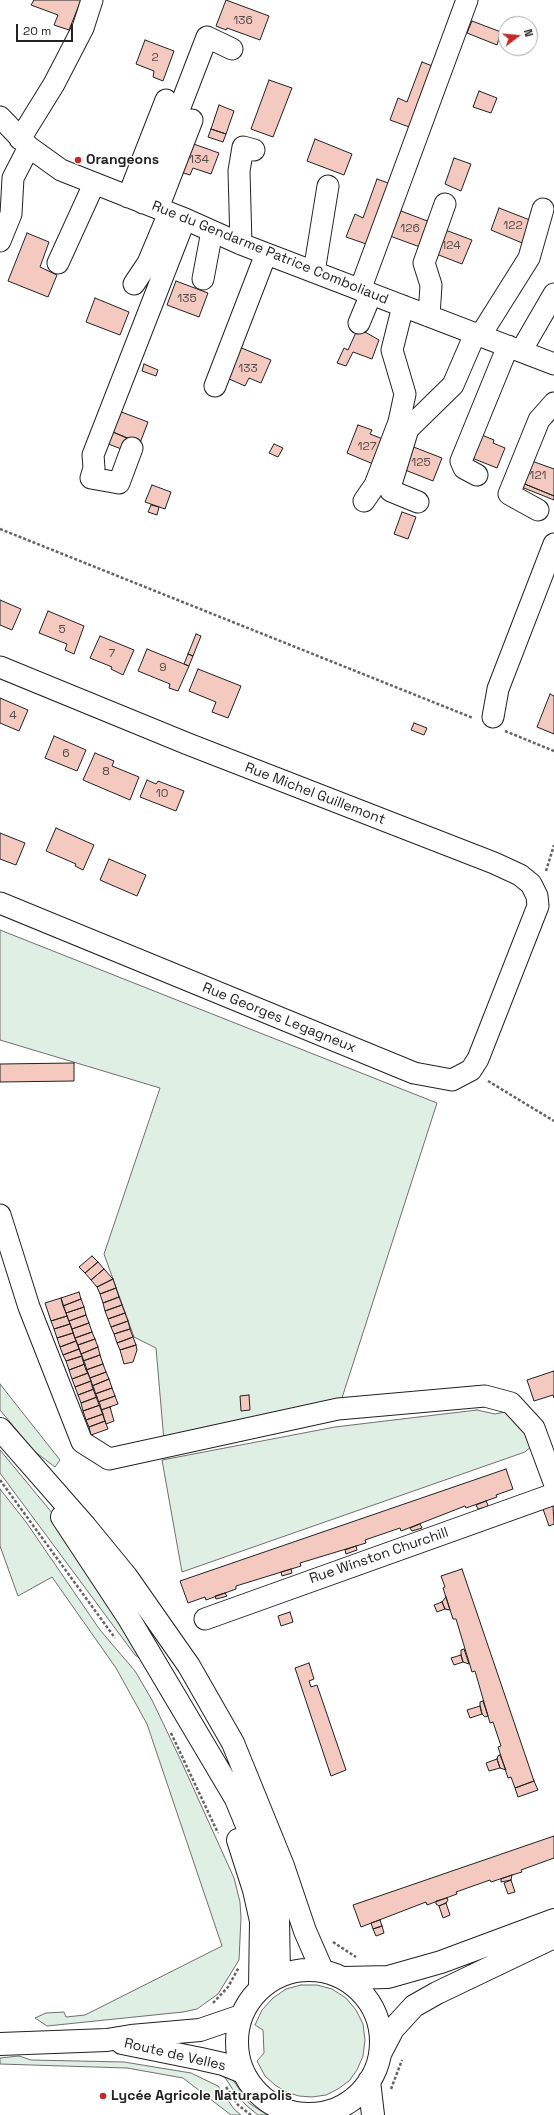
<!DOCTYPE html>
<html>
<head>
<meta charset="utf-8">
<style>
	body { margin:0 }
	#map { position:relative; width:554px; height:2115px; overflow:hidden; background:#fff; font-family:"Space Grotesk",sans-serif }
	canvas { display:block }
	.north { position:absolute; left:498px; top:16px; width:40px; height:40px; box-sizing:border-box; background:#fff; border:1px solid #a7a7a7; border-radius:50%; rotate:74deg; font-size:11px; font-weight:700; line-height:16px; text-align:center; color:#222 }
	.north::after { content:''; display:block; margin:auto; width:14px; height:18px; background:#c62828; clip-path:polygon(50% 0,100% 100%,50% 72%,0 100%) }
	.scale { position:absolute; left:16px; top:24px; width:57px; height:18px; box-sizing:border-box; border:2px solid #222; border-top:0; padding-left:5px; font-size:12px; line-height:14px; white-space:nowrap; color:#222; -webkit-text-stroke:3px #fff; paint-order:stroke }
</style>
</head>
<body>
<div id="map">
<canvas width="554" height="2115"></canvas>
<div class="north">N</div>
<div class="scale">20 m</div>
</div>
<script>
const ctx = document.querySelector('canvas').getContext('2d');
ctx.lineJoin = 'round';
function paint(path, color) { ctx.fillStyle = color; ctx.fill(path, 'evenodd'); }
const poly = rows => new Path2D(rows.map(r => 'M' + r).join(''));
function stroke(path, color, width, dash) { ctx.strokeStyle = color; ctx.lineWidth = width; ctx.lineCap = dash ? 'butt' : 'round'; ctx.setLineDash(dash || []); ctx.stroke(path); }
function drawText(font, color, halo, rows, align = 'center') {
  ctx.font = font + ' "Space Grotesk",sans-serif'; ctx.lineWidth = 3; ctx.setLineDash([]); ctx.textBaseline = 'middle'; ctx.strokeStyle = halo; ctx.fillStyle = color; for (const [text, x, y, turn = 0] of rows) {
    ctx.save(); ctx.translate(x, y); ctx.rotate((+turn || 0) * Math.PI / 180); ctx.textAlign = isNaN(turn) ? turn : align; if (halo) ctx.strokeText(text, 0, 0); ctx.fillText(text, 0, 0); ctx.restore();
  }
}
const green = poly([
	[0,930,437,1103,341,1401,164,1441,156,1348,134,1337,104,1254,160,1088,0,1040,0,930],
	[0,1384,60,1460,55,1467,34,1451,0,1410,0,1384],
	[477,1410,495,1414,505,1412,521,1421,534,1444,525,1452,182,1572,162,1460,335,1427,477,1410],
	[0,1450,53,1514,145,1662,135,1655,0,1473,0,1450],
	[0,1489,26,1522,100,1630,135,1671,152,1700,182,1763,234,1878,240,1902,241,1918,239,1960,218,1994,197,2009,183,2012,47,2026,35,2018,46,2013,64,2012,66,2017,85,2015,222,1946,147,1724,116,1668,52,1577,18,1596,0,1546,0,1489],
	[301,1985,317,1985,332,1989,346,1998,356,2010,363,2024,365,2040,363,2056,357,2070,349,2081,338,2089,326,2095,312,2097,299,2096,286,2092,275,2085,265,2076,257,2061,264,2053,263,2030,255,2025,262,2010,273,1998,286,1989,301,1985],
	[19,2056,31,2060,124,2062,191,2073,218,2086,234,2109,241,2115,231,2115,183,2078,127,2068,0,2064,0,2058,19,2056],
	[219,2073,230,2076,249,2103,267,2115,258,2115,247,2106,237,2096,226,2079,219,2073]
]);
const building = poly([
	[34,0,81,0,69,30,54,25,58,15,31,5,34,0],
	[226,0,269,16,260,40,227,28,226,30,216,26,226,0],
	[472,21,501,32,497,45,467,33,472,21],
	[145,40,174,51,163,81,153,77,154,71,136,64,145,40],
	[422,62,435,67,412,128,390,120,398,98,407,102,422,62],
	[269,80,292,88,273,137,251,129,269,80],
	[479,91,497,98,491,113,473,107,479,91],
	[219,105,234,111,226,134,211,129,219,105],
	[211,129,226,134,223,142,208,137,211,129],
	[315,139,352,154,344,175,307,161,315,139],
	[188,142,219,153,211,174,193,168,190,175,177,171,188,142],
	[454,158,471,164,461,191,445,184,454,158],
	[377,179,391,184,369,245,346,237,355,214,363,218,377,179],
	[499,208,535,222,527,245,491,230,499,208],
	[401,211,430,222,420,247,390,236,401,211],
	[440,228,472,240,462,264,431,252,440,228],
	[27,233,49,242,40,267,57,275,48,297,8,281,27,233],
	[176,281,208,293,199,317,167,305,176,281],
	[95,298,129,312,120,335,86,322,95,298],
	[358,328,379,340,372,359,353,352,346,366,337,363,344,348,348,350,358,328],
	[239,347,271,360,261,383,249,378,245,386,227,378,239,347],
	[144,364,158,370,156,376,142,371,144,364],
	[116,410,148,422,140,443,108,430,116,410],
	[358,425,372,430,370,434,388,441,378,466,347,453,358,425],
	[108,430,129,439,124,450,103,442,108,430],
	[477,433,494,440,493,443,505,448,497,468,467,456,477,433],
	[274,444,283,448,278,457,269,453,274,444],
	[411,446,442,458,433,481,400,468,411,446],
	[529,460,554,469,554,496,520,482,529,460],
	[520,482,554,496,554,500,519,486,520,482],
	[152,485,171,492,165,509,145,502,152,485],
	[151,505,159,507,157,515,148,512,151,505],
	[402,512,416,517,408,539,394,534,402,512],
	[0,600,21,609,12,630,0,625,0,600],
	[48,611,84,626,74,654,65,650,67,644,39,633,48,611],
	[196,634,201,636,193,656,188,654,196,634],
	[100,636,134,650,123,675,111,669,112,667,90,658,100,636],
	[147,649,189,666,178,691,169,688,170,684,138,671,147,649],
	[188,654,193,656,189,666,184,664,188,654],
	[198,669,241,686,228,718,212,712,216,702,189,691,198,669],
	[550,694,554,696,554,734,537,727,550,694],
	[0,698,28,710,19,731,0,723,0,698],
	[414,723,427,728,424,735,411,730,414,723],
	[54,736,86,750,77,771,45,758,54,736],
	[95,753,114,761,112,766,139,777,130,800,83,780,95,753],
	[147,780,156,784,158,781,184,791,176,811,140,797,147,780],
	[56,828,94,845,83,870,75,866,76,864,46,851,56,828],
	[0,833,25,843,16,865,0,859,0,833],
	[109,859,146,875,137,896,100,880,109,859],
	[74,1063,74,1081,0,1082,0,1064,74,1063],
	[92,1256,98,1262,85,1273,79,1267,92,1256],
	[98,1262,104,1269,91,1280,85,1273,98,1262],
	[104,1269,113,1279,97,1287,91,1280,104,1269],
	[113,1279,116,1288,100,1294,97,1287,113,1279],
	[116,1288,119,1297,103,1303,100,1294,116,1288],
	[79,1292,81,1299,63,1306,61,1298,79,1292],
	[119,1297,122,1305,105,1311,103,1303,119,1297],
	[61,1298,67,1316,51,1321,45,1303,61,1298],
	[81,1299,84,1307,66,1313,63,1306,81,1299],
	[122,1305,125,1313,108,1319,105,1311,122,1305],
	[84,1307,86,1315,69,1321,66,1313,84,1307],
	[125,1313,128,1321,111,1327,108,1319,125,1313],
	[86,1315,89,1323,72,1329,69,1321,86,1315],
	[67,1316,70,1324,54,1329,51,1321,67,1316],
	[128,1321,130,1329,114,1334,111,1327,128,1321],
	[89,1323,92,1332,75,1338,72,1329,89,1323],
	[70,1324,73,1333,57,1338,54,1329,70,1324],
	[130,1329,133,1337,117,1343,114,1334,130,1329],
	[92,1332,95,1339,78,1345,75,1338,92,1332],
	[73,1333,76,1341,60,1347,57,1338,73,1333],
	[133,1337,136,1345,120,1350,117,1343,133,1337],
	[95,1339,98,1347,81,1354,78,1345,95,1339],
	[76,1341,79,1349,63,1355,60,1347,76,1341],
	[136,1345,137,1350,133,1362,124,1364,120,1350,136,1345],
	[98,1347,100,1355,83,1361,81,1354,98,1347],
	[79,1349,82,1356,66,1361,63,1355,79,1349],
	[100,1355,103,1364,86,1370,83,1361,100,1355],
	[82,1356,85,1364,69,1370,66,1361,82,1356],
	[85,1364,88,1373,72,1379,69,1370,85,1364],
	[103,1364,106,1372,90,1378,86,1370,103,1364],
	[554,1371,554,1398,553,1395,534,1401,527,1380,554,1371],
	[106,1372,109,1379,92,1386,90,1378,106,1372],
	[88,1373,91,1381,75,1387,72,1379,88,1373],
	[109,1379,112,1388,95,1394,92,1386,109,1379],
	[91,1381,94,1389,78,1395,75,1387,91,1381],
	[112,1388,115,1396,98,1402,95,1394,112,1388],
	[94,1389,97,1397,81,1403,78,1395,94,1389],
	[249,1395,250,1410,241,1411,240,1396,249,1395],
	[115,1396,118,1404,101,1410,98,1402,115,1396],
	[97,1397,100,1405,83,1411,81,1403,97,1397],
	[100,1405,103,1414,86,1420,83,1411,100,1405],
	[110,1407,114,1421,106,1424,101,1410,110,1407],
	[103,1414,105,1421,89,1427,86,1420,103,1414],
	[105,1421,108,1429,91,1435,89,1427,105,1421],
	[506,1469,513,1489,496,1495,497,1497,466,1508,465,1506,401,1531,400,1528,365,1540,366,1543,300,1563,301,1566,236,1586,236,1589,206,1600,205,1597,188,1603,180,1581,506,1469],
	[486,1501,488,1505,486,1507,478,1509,476,1505,486,1501],
	[553,1505,554,1524,549,1526,543,1509,553,1505],
	[420,1524,422,1528,412,1531,410,1528,420,1524],
	[356,1546,357,1550,346,1554,345,1550,356,1546],
	[291,1569,292,1573,282,1576,281,1572,291,1569],
	[462,1569,534,1781,515,1788,511,1777,508,1778,498,1747,501,1746,493,1722,490,1723,475,1671,472,1672,456,1619,453,1619,443,1588,445,1587,441,1576,462,1569],
	[225,1593,227,1596,224,1597,216,1599,215,1596,225,1593],
	[446,1597,450,1610,445,1609,442,1602,446,1597],
	[442,1602,445,1609,437,1612,434,1605,442,1602],
	[290,1612,293,1622,281,1626,278,1616,290,1612],
	[464,1649,469,1664,463,1662,461,1655,461,1650,464,1649],
	[461,1655,463,1662,454,1665,451,1658,461,1655],
	[309,1663,314,1679,309,1681,311,1687,317,1685,346,1770,331,1776,295,1668,309,1663],
	[483,1701,488,1716,485,1717,482,1714,480,1706,480,1702,483,1701],
	[480,1706,482,1714,470,1718,467,1710,480,1706],
	[500,1755,506,1770,500,1768,497,1759,498,1756,500,1755],
	[497,1759,500,1768,489,1771,486,1763,497,1759],
	[534,1781,538,1790,518,1797,515,1788,534,1781],
	[554,1836,554,1858,521,1870,522,1872,512,1875,491,1882,490,1880,456,1892,457,1894,427,1905,426,1902,361,1927,353,1905,554,1836],
	[512,1875,511,1880,501,1882,501,1879,512,1875],
	[511,1880,515,1892,508,1894,504,1883,511,1880],
	[447,1898,448,1900,446,1903,439,1906,436,1904,436,1901,447,1898],
	[446,1903,450,1915,443,1918,439,1906,446,1903],
	[380,1920,382,1926,373,1929,371,1923,380,1920],
	[382,1926,384,1933,376,1936,373,1929,382,1926]
]);
const path = poly([
	[0,529,473,718],
	[505,731,554,751],
	[546,871,554,845],
	[488,1081,554,1121],
	[0,1480,115,1638],
	[171,1733,218,1833],
	[333,1942,356,1957],
	[213,2003,228,1987,239,1967],
	[226,2087,238,2105,251,2115],
	[391,2089,402,2060]
]);
const minor = poly([
	[0,117,29,147,61,170,185,219,241,244,554,364],
	[20,139,54,84,83,28,92,0],
	[128,197,166,100],
	[143,203,207,37,232,49],
	[158,208,192,120],
	[0,241,11,214,13,178,29,147],
	[241,244,239,171,243,147,254,150],
	[58,263,94,184],
	[314,272,328,186],
	[203,279,212,231],
	[134,284,148,263,169,213],
	[360,290,467,0],
	[429,316,431,285,424,263,445,204],
	[359,323,371,294],
	[480,336,529,258,543,209],
	[521,351,554,294],
	[215,386,266,254],
	[132,448,119,483,91,478,94,468,93,455,185,219],
	[477,475,464,468,461,461,508,346],
	[364,501,375,485,399,422,405,394,392,350,403,306],
	[418,502,391,491,391,484,408,429,453,385,475,334],
	[538,510,509,494,539,420,554,403],
	[0,667,188,744,494,863,520,875,531,884,537,896,538,906,478,1059,471,1070,452,1080,414,1073,0,903],
	[493,717,498,689,554,544],
	[0,1215,29,1307,82,1442,109,1459,338,1409,485,1396,511,1403,534,1428,554,1482],
	[205,1619,554,1494]
]);
const major = poly([
	[0,1429,85,1526,126,1576,189,1666,233,1743,283,1866,305,1931,322,1970],
	[62,1517,128,1617,236,1799,271,1884,278,1919,279,1975],
	[238,1840,254,1890,261,1921,260,1987],
	'237 2042a72 72 0 1 1 144 0a72 72 0 1 1-144 0Z',
	[344,1978,388,1977,441,1962,554,1920],
	[122,2043,201,2059,223,2064,243,2072],
	[0,2044,107,2040,131,2036,200,2030,241,2016],
	[381,2052,393,2029,414,2006,437,1993,554,1937],
	[369,2081,373,2115]
]);
const markers = [
	[78,160,4,"#c62828"],
	[103,2096,4,"#c62828"]
];
const numberNames = [
	["136",243,21],
	["2",155,58],
	["134",199,160],
	["122",513,226],
	["126",410,229],
	["124",451,246],
	["135",187,299],
	["133",248,369],
	["127",367,447],
	["125",421,463],
	["121",538,476],
	["5",62,630],
	["7",112,654],
	["9",163,668],
	["4",13,716],
	["6",66,754],
	["8",106,772],
	["10",162,794]
];
const poiNames = [
	["Orangeons",86,160],
	["Lycée Agricole Naturapolis",111,2096]
];
const streetNames = [
	["Rue du Gendarme Patrice Comboliaud",270,253,22],
	["Rue Michel Guillemont",315,794,21],
	["Rue Georges Legagneux",279,1018,22],
	["Rue Winston Churchill",379,1556,-19],
	["Route de Velles",175,2055,13]
];
paint(green, '#e0efe3');
stroke(green, '#6f6f6f', 1);
paint(building, '#f3c9c0');
stroke(building, '#222', 1);
stroke(minor, '#222', 23);
stroke(major, '#222', 24);
stroke(path, '#646464', 2.5, [3, 2]);
stroke(minor, '#fff', 21);
stroke(major, '#fff', 22);
for (const [x, y, r, color] of markers) { const dot = new Path2D(); dot.arc(x, y, r, 0, 2 * Math.PI); ctx.fillStyle = color; ctx.fill(dot); stroke(dot, '#fff', 1.5); }
drawText('12px', '#564c4a', null, numberNames);
drawText('bold 14px', '#222', '#fff', poiNames, 'left');
drawText('14px', '#222', '#fff', streetNames);
</script>
</body>
</html>
